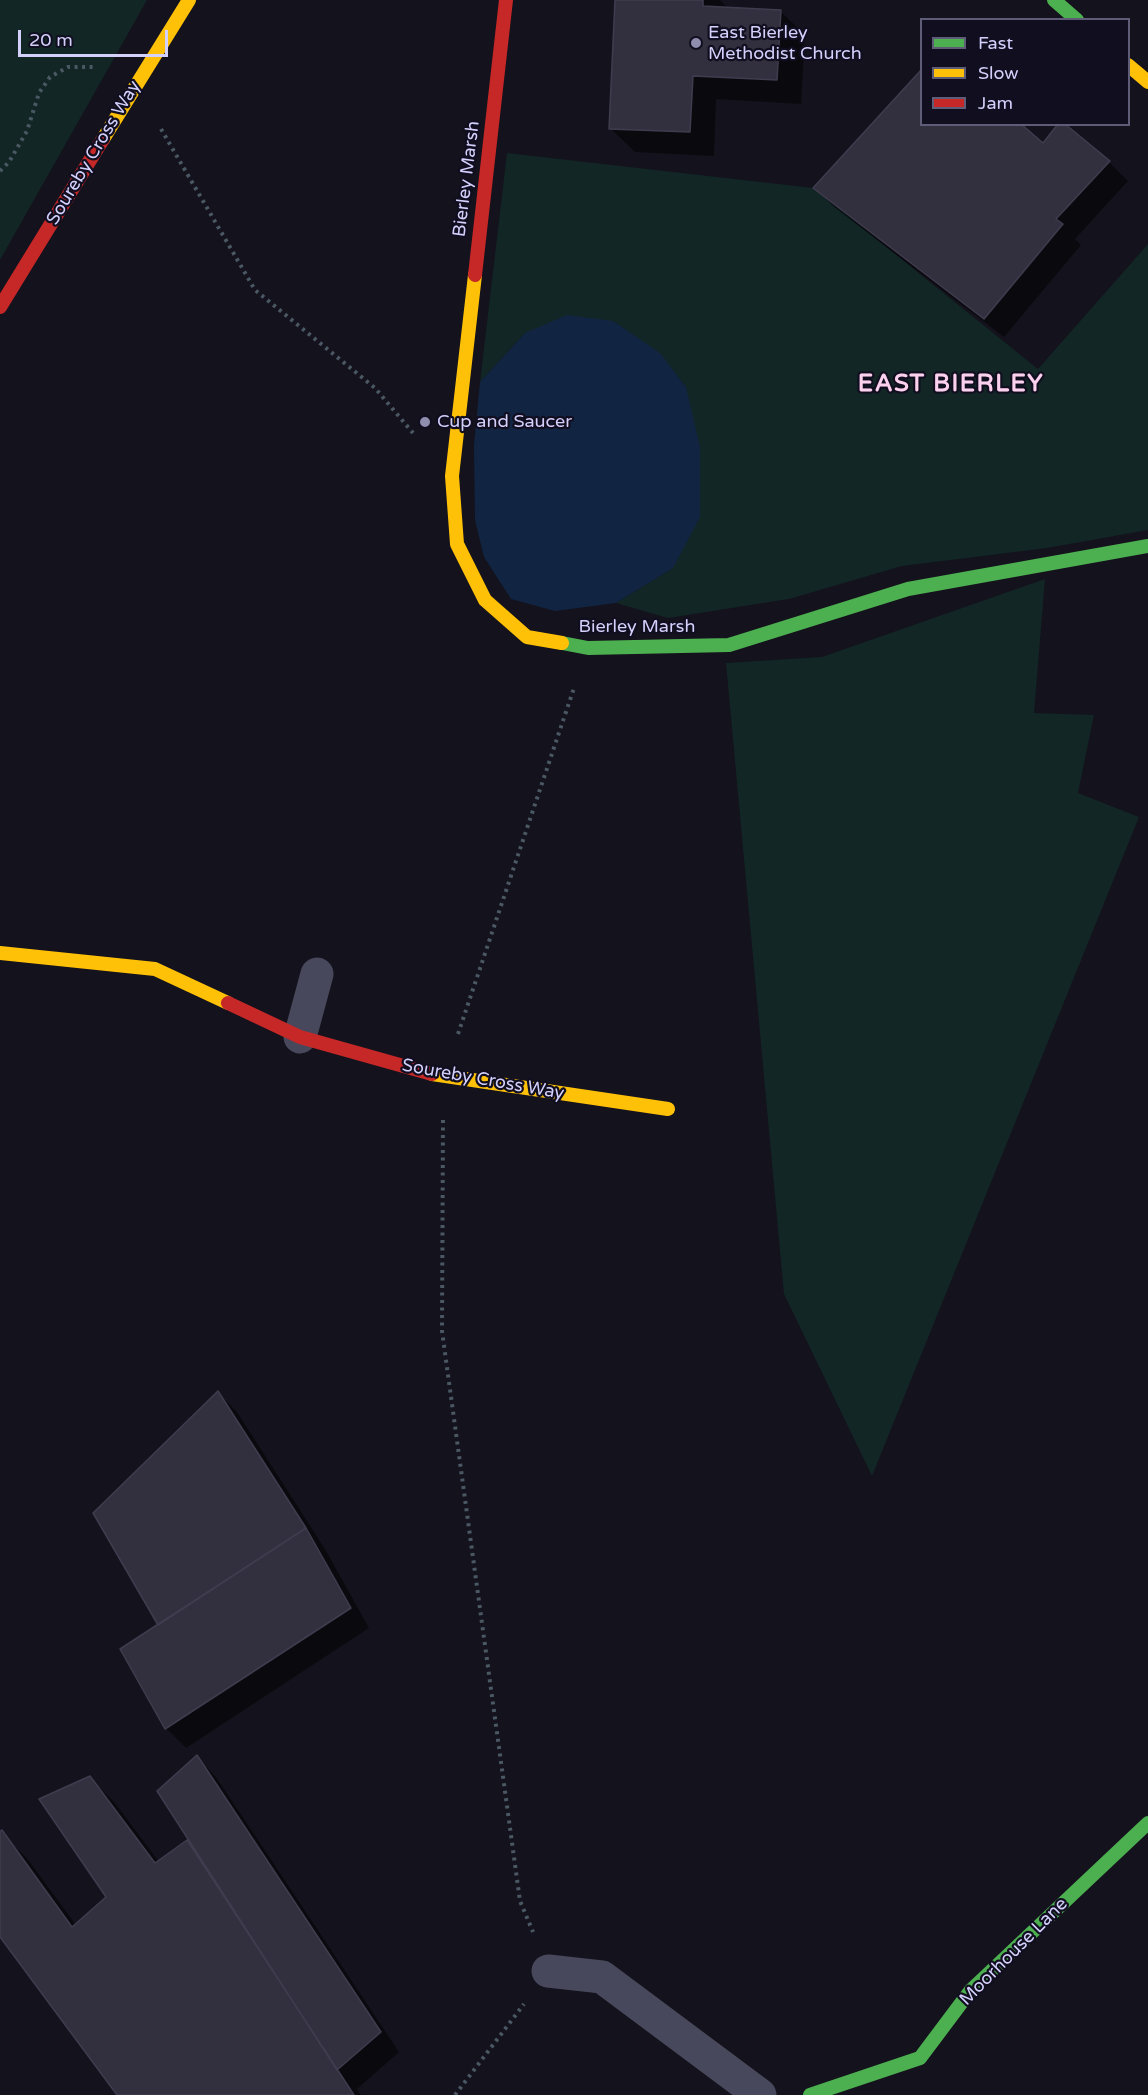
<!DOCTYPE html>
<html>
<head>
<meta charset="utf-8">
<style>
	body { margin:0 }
	#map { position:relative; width:1148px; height:2095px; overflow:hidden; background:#14121c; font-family:"Varela Round",sans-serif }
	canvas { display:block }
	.legend { position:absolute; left:920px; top:18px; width:210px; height:108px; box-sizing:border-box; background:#110e20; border:2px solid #5f5c78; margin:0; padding:8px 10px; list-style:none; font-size:18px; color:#d3d0fc }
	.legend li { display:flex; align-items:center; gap:12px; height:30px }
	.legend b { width:30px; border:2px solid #5f5c78 }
	.scale { position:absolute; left:18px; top:30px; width:150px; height:27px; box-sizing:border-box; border:3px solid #d3d0fc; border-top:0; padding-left:8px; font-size:18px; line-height:21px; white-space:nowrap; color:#d3d0fc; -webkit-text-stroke:4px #110e20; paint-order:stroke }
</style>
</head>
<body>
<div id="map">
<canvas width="1148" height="2095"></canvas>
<ul class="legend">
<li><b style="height:8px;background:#4caf50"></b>Fast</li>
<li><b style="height:8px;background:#ffc107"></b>Slow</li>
<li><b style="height:8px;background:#c62828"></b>Jam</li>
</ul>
<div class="scale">20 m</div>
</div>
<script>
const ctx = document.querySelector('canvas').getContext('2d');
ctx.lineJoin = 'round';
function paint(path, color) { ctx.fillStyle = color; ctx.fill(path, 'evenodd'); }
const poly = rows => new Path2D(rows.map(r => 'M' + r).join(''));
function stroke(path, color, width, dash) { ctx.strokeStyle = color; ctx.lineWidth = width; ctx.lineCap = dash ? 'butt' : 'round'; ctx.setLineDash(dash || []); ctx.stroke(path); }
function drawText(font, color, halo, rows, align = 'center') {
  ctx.font = font + ' "Varela Round",sans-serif'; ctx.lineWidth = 4.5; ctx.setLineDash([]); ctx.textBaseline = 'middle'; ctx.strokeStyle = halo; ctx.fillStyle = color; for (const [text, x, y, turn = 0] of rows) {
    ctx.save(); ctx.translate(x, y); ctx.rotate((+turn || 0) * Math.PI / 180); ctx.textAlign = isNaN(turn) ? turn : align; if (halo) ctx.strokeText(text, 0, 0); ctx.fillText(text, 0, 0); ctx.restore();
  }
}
const green = poly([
	[0,0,147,0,0,260],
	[507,153,813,188,1038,369,1148,244,1148,530,1047,548,902,566,789,599,668,618,616,603,673,568,686,387,660,354,613,321,525,333,480,382],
	[1045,579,1034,713,1094,715,1078,793,1139,817,872,1476,784,1294,726,663,822,657]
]);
const water = poly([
	[567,315,613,321,660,353,686,387,700,447,700,517,673,568,616,603,555,611,511,599,484,557,475,520,474,445,480,382,525,333]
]);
const shadow = poly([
	[616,0,720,0,729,9,780,11,805,35,801,104,716,99,714,156,635,152,610,128],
	[922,124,1043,145,1109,162,1128,181,1075,239,1081,245,1004,337,834,207,815,188],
	[218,1393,237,1412,325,1549,369,1628,186,1748,166,1728,122,1650,160,1626],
	[197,1757,216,1777,399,2052,357,2089,361,2095,119,2095,0,1934,0,1833,26,1857,76,1925,108,1897,90,1778,115,1803,159,1862,190,1841]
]);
const building = poly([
	[615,0,703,0,703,6,781,10,777,80,693,76,690,132,609,129,615,0],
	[922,69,922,124,1021,124,1043,143,1058,124,1065,124,1110,161,1056,219,1063,224,984,319,813,188,922,69],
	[218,1391,306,1528,158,1625,93,1513,218,1391],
	[306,1528,351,1608,165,1729,120,1649,306,1528],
	[197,1755,381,2032,337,2070,157,1791,197,1755],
	[90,1776,155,1863,187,1840,354,2095,117,2095,0,1937,0,1831,2,1830,72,1927,106,1897,39,1799,90,1776]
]);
const path = poly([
	[161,129,255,290,375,388,413,433],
	[0,171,9,162,27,131,39,93,50,77,68,67,96,67],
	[458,1034,574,688],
	[443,1120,442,1331,520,1901,533,1932],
	[455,2095,524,2004]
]);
const street = poly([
	[300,1037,317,974],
	[548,1971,602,1977,760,2095]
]);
const fast = poly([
	[1054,0,1077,20],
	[562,643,588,648,729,645,908,589,1148,546],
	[810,2095,920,2058,971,1990,1148,1823]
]);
const slow = poly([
	[1128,65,1148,82],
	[103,139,189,0],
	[475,275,452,476,457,544,485,600,527,637,562,643],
	[0,953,155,969,228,1003],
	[432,1074,668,1109]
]);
const jam = poly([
	[475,275,506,0],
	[0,307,103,139],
	[228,1003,300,1037,432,1074]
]);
const markers = [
	[696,43,6,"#908eae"],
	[425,422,6,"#908eae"]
];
const poiNames = [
	["East Bierley",708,33],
	["Methodist Church",708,54],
	["Cup and Saucer",437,422]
];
const streetNames = [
	["Soureby Cross Way",94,153,-59],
	["Bierley Marsh",467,179,-83],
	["Bierley Marsh",637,627],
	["Soureby Cross Way",483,1080,10],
	["Moorhouse Lane",1014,1952,-45]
];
const districtNames = [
	["EAST BIERLEY",951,385]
];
paint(green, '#122626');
paint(water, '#112542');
paint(shadow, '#0007');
paint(building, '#32303e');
stroke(building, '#403c4f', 1.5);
stroke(path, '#4a5863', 4, [3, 4.5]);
stroke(street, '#48485c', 33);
stroke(fast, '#4caf50', 14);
stroke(slow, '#ffc107', 14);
stroke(jam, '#c62828', 14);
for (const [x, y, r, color] of markers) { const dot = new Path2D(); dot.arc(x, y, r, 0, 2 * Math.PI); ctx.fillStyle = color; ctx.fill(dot); stroke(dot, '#110e20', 2); }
drawText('18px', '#d3d0fc', '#110e20', poiNames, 'left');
drawText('18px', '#d3d0fc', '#110e20', streetNames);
ctx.letterSpacing = '1.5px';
drawText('bold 24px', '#fcd1ee', '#110e20', districtNames);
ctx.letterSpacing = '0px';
</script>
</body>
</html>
